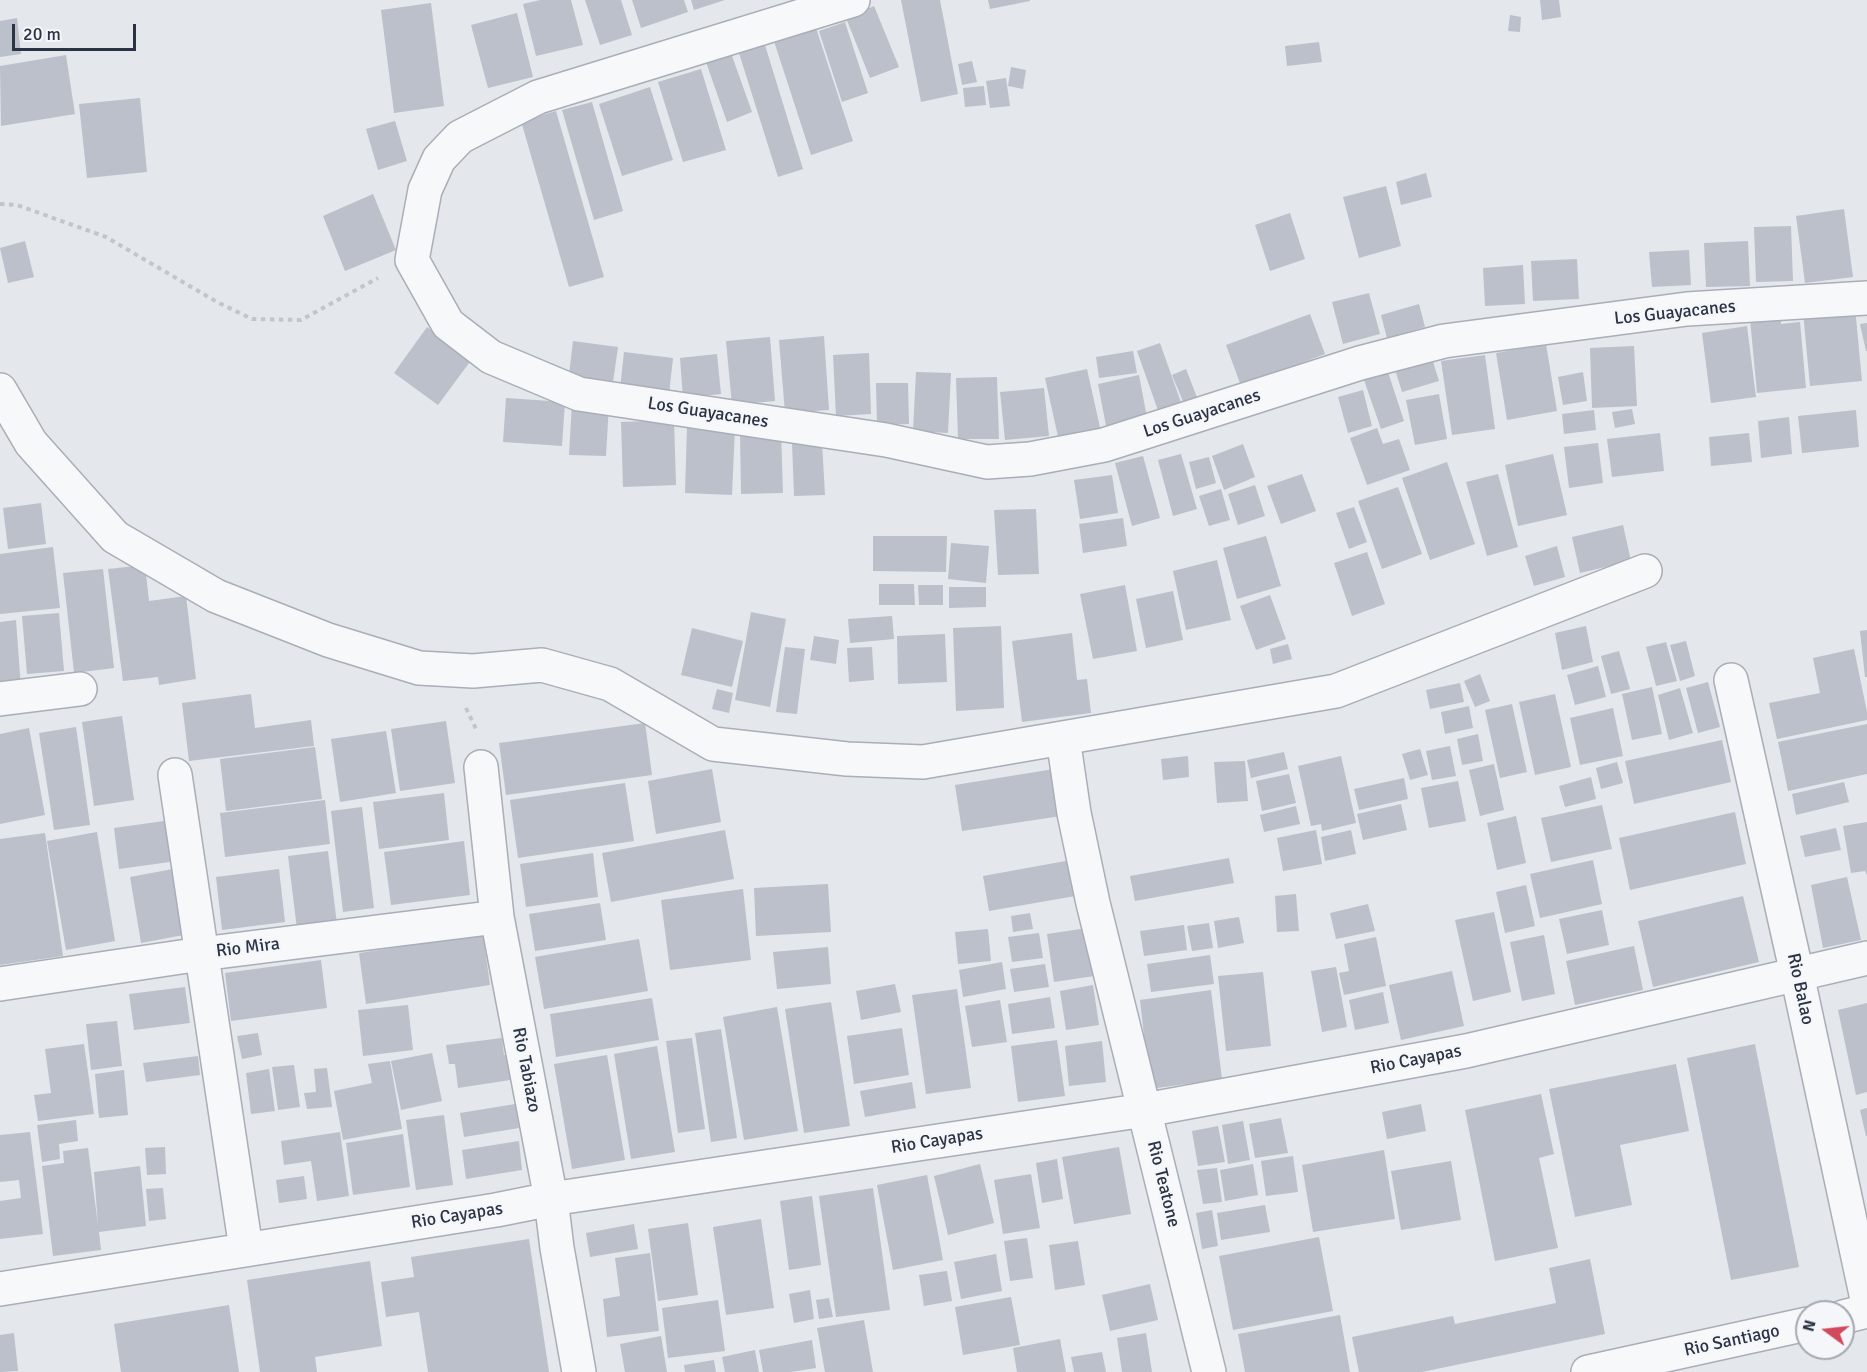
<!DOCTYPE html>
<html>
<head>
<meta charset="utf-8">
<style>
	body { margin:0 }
	#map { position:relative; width:1867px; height:1372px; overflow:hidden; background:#e4e7ec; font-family:Signika,sans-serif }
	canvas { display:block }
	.north { position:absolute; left:1795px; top:1300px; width:60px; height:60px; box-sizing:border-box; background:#f4f6f9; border:2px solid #a4a8b1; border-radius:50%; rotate:285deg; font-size:16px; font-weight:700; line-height:24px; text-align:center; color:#2b3445 }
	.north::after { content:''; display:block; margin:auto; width:21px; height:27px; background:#d1495b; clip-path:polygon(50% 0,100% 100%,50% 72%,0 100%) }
	.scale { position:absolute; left:12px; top:24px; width:124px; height:27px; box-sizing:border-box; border:3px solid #2b3445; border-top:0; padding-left:8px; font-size:18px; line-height:21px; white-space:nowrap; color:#2b3445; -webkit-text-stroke:4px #f4f6f9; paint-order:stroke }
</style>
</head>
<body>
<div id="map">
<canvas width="1867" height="1372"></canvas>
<div class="north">N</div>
<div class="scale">20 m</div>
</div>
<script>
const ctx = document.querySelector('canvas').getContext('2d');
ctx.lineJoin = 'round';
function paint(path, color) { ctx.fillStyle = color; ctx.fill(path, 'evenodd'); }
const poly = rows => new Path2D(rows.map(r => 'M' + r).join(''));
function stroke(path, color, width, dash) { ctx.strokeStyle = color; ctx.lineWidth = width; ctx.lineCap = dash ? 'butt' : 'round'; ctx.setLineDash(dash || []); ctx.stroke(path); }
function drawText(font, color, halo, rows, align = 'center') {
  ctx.font = font + ' Signika,sans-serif'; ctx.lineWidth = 4.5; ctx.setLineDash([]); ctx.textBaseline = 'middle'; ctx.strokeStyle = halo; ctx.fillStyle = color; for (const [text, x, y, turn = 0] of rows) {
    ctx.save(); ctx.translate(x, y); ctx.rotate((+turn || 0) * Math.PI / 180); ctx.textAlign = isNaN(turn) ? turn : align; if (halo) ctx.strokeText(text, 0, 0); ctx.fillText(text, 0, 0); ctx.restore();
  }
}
const building = poly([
	[540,0,571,0,583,45,536,56,523,4],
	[585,0,621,0,632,35,600,45],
	[632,0,684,0,688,12,641,28],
	[691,0,725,0,694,10],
	[901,0,940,0,958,94,921,102],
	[988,0,1030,0,1030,1,990,9],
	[1540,0,1559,0,1561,17,1542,20],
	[431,3,444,106,394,113,381,10],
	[874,6,899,67,870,78,846,18],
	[517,13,533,77,488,88,471,25],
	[1510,15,1521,17,1520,32,1508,31],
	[17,18,21,54,0,57,0,21],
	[845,22,868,93,842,102,819,31],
	[815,25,853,141,811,155,773,38],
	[1319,42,1322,62,1287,66,1285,46],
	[765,45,803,169,778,177,739,53],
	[731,53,752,112,727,122,706,62],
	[66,55,75,114,1,126,0,66],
	[972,61,977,82,962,85,958,64],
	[1011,67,1026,70,1023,89,1008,86],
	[701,69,726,150,683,162,658,82],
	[1006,78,1010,106,990,108,986,81],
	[984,86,986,105,965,107,963,88],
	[650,87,673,160,622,176,599,104],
	[140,98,147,172,87,178,79,104],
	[592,102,623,211,594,220,562,110],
	[556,111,604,277,569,287,521,121],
	[395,121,407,161,378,170,366,129],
	[1426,173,1432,197,1401,205,1396,182],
	[1386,186,1401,246,1359,258,1343,197],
	[373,194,396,250,345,271,323,216],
	[1844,209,1853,277,1805,283,1796,216],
	[1290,213,1305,259,1270,271,1255,225],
	[1791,226,1793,281,1756,282,1754,227],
	[25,241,34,277,8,283,0,248],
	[1748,241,1750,286,1706,287,1704,243],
	[1689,250,1691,285,1652,287,1649,252],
	[1577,259,1579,299,1533,301,1531,261],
	[1523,265,1525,304,1485,306,1483,268],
	[1369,293,1380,334,1343,344,1332,302],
	[1419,304,1425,327,1387,338,1381,315],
	[1855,307,1862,381,1810,386,1803,312],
	[1310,314,1325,354,1241,386,1226,345],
	[1781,316,1781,324,1800,322,1806,388,1757,393,1750,319],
	[1867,323,1867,351,1866,351,1860,324],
	[1747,326,1756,397,1711,403,1702,333],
	[427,327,472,359,438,405,394,373],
	[824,336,829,410,785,413,779,340],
	[770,337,775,401,732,405,726,341],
	[573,341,618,347,613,382,569,375],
	[1160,343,1184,411,1161,419,1137,351],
	[1546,344,1557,411,1507,420,1496,353],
	[1634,346,1637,406,1592,408,1590,348],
	[1133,351,1137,373,1099,378,1096,357],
	[624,352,673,358,669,394,620,388],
	[1430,352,1439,381,1402,392,1393,363],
	[869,353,871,414,836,416,833,355],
	[717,354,721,394,683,398,680,358],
	[1485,355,1495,429,1452,435,1441,361],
	[1087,369,1101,432,1059,441,1045,378],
	[1186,369,1200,405,1187,411,1172,375],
	[916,372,951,373,948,433,913,431],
	[1388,372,1404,421,1381,429,1364,380],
	[1583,372,1587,401,1563,405,1558,377],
	[1139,375,1147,418,1106,426,1098,384],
	[997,377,999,439,958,439,956,378],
	[876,383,908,383,909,424,877,425],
	[1044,388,1049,436,1005,440,1000,392],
	[1363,390,1372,426,1348,433,1338,397],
	[1439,394,1447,439,1415,445,1406,400],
	[506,398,565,402,562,446,503,442],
	[572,403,609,405,606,456,569,455],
	[1632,409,1635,424,1615,428,1612,412],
	[1594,410,1596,430,1564,434,1562,414],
	[1856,410,1859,447,1802,453,1798,416],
	[1789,417,1792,454,1761,458,1758,421],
	[674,420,676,485,623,487,621,422],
	[687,427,735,428,732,495,685,493],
	[1377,428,1383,444,1399,439,1410,470,1367,485,1350,438],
	[781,431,783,493,741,494,740,432],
	[1660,433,1664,471,1612,477,1607,439],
	[1749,433,1752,462,1711,466,1709,437],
	[822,442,825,495,794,496,792,443],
	[1598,443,1603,483,1569,488,1564,447],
	[1243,444,1255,477,1224,490,1212,456],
	[1181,454,1197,509,1173,516,1158,460],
	[1553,454,1567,515,1518,526,1505,465],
	[1143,456,1160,518,1132,526,1115,463],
	[1209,457,1216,483,1196,489,1189,462],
	[1447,462,1475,544,1430,560,1402,478],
	[1302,474,1316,511,1281,524,1267,486],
	[1498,474,1518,547,1487,556,1466,482],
	[1112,475,1118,513,1080,519,1074,480],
	[1255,485,1265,516,1238,525,1228,494],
	[1398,487,1422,554,1382,569,1358,501],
	[1221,489,1230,520,1209,526,1199,496],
	[41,503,46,544,8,549,3,508],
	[1354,507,1367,542,1349,549,1336,513],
	[1036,509,1039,574,998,575,994,510],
	[1123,518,1127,546,1083,553,1079,524],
	[1623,525,1631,561,1580,573,1572,537],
	[873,536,947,536,946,572,873,571],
	[1266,536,1281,586,1237,599,1223,548],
	[951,543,989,546,986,583,948,579],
	[1557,546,1565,577,1534,586,1525,556],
	[53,547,60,608,0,614,0,554],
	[1367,552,1385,604,1352,616,1334,563],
	[1217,560,1231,620,1186,630,1173,571],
	[145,565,149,601,186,596,196,679,159,685,158,677,123,681,108,569],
	[103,569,114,668,74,673,63,573],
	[879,584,914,584,915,605,879,605],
	[918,585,943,585,943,605,919,605],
	[1125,585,1137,651,1093,659,1080,594],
	[949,587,986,587,986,607,949,608],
	[1173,591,1183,640,1146,648,1136,599],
	[1270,595,1286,639,1256,650,1240,606],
	[751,612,786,619,770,707,735,700],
	[59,613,64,671,27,674,22,616],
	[892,616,894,639,850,643,848,619],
	[16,620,21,688,0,690,0,622],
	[1001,626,1004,708,956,711,953,628],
	[1586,626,1593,662,1562,670,1555,633],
	[692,628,743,641,732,687,681,675],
	[1867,630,1867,677,1865,677,1860,631],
	[1072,633,1077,680,1087,679,1091,713,1022,722,1012,641],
	[945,634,947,682,898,684,897,636],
	[814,636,839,640,836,664,810,660],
	[1686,641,1695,676,1680,681,1670,645],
	[1666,642,1677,681,1656,686,1646,647],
	[1288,644,1292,659,1273,664,1270,649],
	[785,647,805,649,797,714,776,712],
	[872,647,874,680,849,682,847,648],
	[1854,649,1867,712,1867,720,1777,739,1769,703,1820,693,1813,658],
	[1619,651,1630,689,1611,694,1601,656],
	[1598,666,1606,697,1575,705,1567,675],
	[1480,674,1490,701,1475,707,1464,681],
	[1708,682,1720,727,1698,733,1686,688],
	[1460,683,1464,702,1430,709,1426,690],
	[1652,687,1662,734,1632,740,1622,694],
	[1680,688,1693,733,1669,740,1658,695],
	[717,689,733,693,729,713,712,709],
	[251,694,255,728,311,720,314,746,189,761,182,703],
	[1555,694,1571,767,1535,775,1519,702],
	[1512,704,1527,772,1500,778,1485,710],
	[1469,706,1473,728,1445,734,1441,712],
	[1613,708,1623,756,1580,765,1570,718],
	[122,716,134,800,94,806,82,722],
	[446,721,455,783,400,791,391,729],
	[645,723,652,775,506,795,499,743],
	[1867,724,1867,774,1788,791,1778,742],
	[76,727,90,825,54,830,39,733],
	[29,728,45,815,0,824,0,734],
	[386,731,396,793,340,802,331,739],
	[1478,734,1483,761,1462,765,1457,739],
	[1722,740,1731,782,1634,804,1625,761],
	[1450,746,1456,776,1432,780,1426,751],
	[315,747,322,799,226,811,220,759],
	[1420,749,1428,775,1410,780,1402,754],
	[1284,752,1288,769,1251,778,1247,760],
	[1188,756,1189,777,1163,780,1161,759],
	[1341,756,1356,823,1322,831,1321,824,1311,826,1298,766],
	[1245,761,1248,801,1217,803,1214,762],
	[1617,762,1623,783,1601,789,1596,768],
	[1494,764,1504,810,1480,816,1469,770],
	[712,769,721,822,656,834,648,781],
	[1054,769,1061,816,962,831,955,785],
	[1289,774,1296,803,1262,811,1256,781],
	[1591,777,1596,799,1565,807,1559,786],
	[1404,778,1408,799,1359,810,1354,789],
	[1458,781,1466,821,1429,828,1421,788],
	[1844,782,1849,802,1796,815,1792,794],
	[625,783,634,841,518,858,510,800],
	[444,793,449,840,379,849,373,802],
	[325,800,330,844,225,857,220,813],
	[1401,804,1407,830,1363,840,1357,814],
	[1602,805,1612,849,1551,862,1541,818],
	[1296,806,1300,824,1264,832,1260,815],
	[362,807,374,908,343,912,331,811],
	[1735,812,1746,864,1630,890,1619,838],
	[1516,816,1526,863,1497,870,1487,823],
	[171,820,177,861,119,869,114,828],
	[1867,822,1867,875,1865,871,1851,873,1843,826],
	[1836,828,1841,850,1805,857,1800,836],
	[725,830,734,879,611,902,602,853],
	[1316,830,1322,864,1283,871,1277,838],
	[1351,830,1356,854,1325,861,1321,837],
	[97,832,115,941,66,950,47,841],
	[45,833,63,956,0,965,0,839],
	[464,841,470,895,391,905,384,852],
	[328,851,337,924,297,929,288,856],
	[593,853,598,897,526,907,520,864],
	[1082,858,1087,894,989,911,983,876],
	[1229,858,1234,883,1135,901,1130,876],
	[1593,860,1602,904,1540,918,1530,874],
	[178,868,189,934,141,943,130,877],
	[279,869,285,922,222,930,216,877],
	[1847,877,1861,940,1823,948,1811,885],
	[828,884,831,932,756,936,754,888],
	[1526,885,1535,926,1505,933,1496,892],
	[743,889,751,960,670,970,661,900],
	[1296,894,1299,931,1277,932,1275,896],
	[1743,896,1759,962,1653,987,1638,921],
	[600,903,606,940,535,951,529,914],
	[1368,904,1375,931,1336,939,1330,913],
	[1602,910,1609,945,1567,954,1559,919],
	[1494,912,1511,992,1473,1001,1455,920],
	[1030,913,1033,929,1013,932,1011,916],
	[1239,917,1244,943,1218,948,1214,921],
	[1209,923,1213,948,1192,951,1187,926],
	[1184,925,1187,950,1144,956,1140,931],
	[1094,927,1101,975,1054,982,1047,934],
	[988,929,991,961,958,964,955,932],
	[1039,933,1043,958,1012,962,1008,937],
	[483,934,490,985,366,1004,359,953],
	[1544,935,1555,994,1522,1001,1510,942],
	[1376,937,1386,986,1344,995,1339,973,1349,971,1344,944],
	[639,939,648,991,544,1009,535,957],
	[1634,946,1643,990,1575,1005,1566,961],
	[828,947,831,984,777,989,773,952],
	[1210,955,1214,984,1151,992,1147,964],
	[321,960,327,1008,231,1021,225,973],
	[1002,962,1006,989,963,997,959,970],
	[1045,964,1049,987,1014,992,1010,969],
	[1336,967,1347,1027,1322,1032,1311,971],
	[1452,971,1464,1026,1401,1040,1389,985],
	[1263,972,1271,1046,1226,1051,1218,976],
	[895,984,901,1012,861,1020,856,991],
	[1093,985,1099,1025,1066,1030,1060,991],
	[185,987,190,1023,134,1030,129,994],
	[957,989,971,1088,926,1094,912,995],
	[1211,990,1222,1079,1150,1089,1140,1000],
	[1383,992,1389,1023,1355,1030,1349,1000],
	[1050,997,1055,1028,1012,1034,1008,1004],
	[652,998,659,1040,556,1057,550,1014],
	[1000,1000,1007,1042,972,1047,965,1006],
	[831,1002,850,1126,804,1133,785,1009],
	[1867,1003,1867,1092,1856,1095,1838,1010],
	[408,1005,413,1050,363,1056,358,1010],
	[777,1007,798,1131,744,1140,723,1017],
	[117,1021,122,1066,91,1070,86,1024],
	[902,1028,909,1075,854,1084,847,1036],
	[721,1029,737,1138,711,1142,695,1033],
	[258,1033,262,1055,242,1059,237,1036],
	[502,1038,504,1055,514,1054,517,1079,458,1088,455,1064,449,1064,446,1045],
	[692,1038,705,1129,678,1133,666,1041],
	[1057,1040,1065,1096,1018,1102,1011,1046],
	[1102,1041,1106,1082,1069,1086,1065,1046],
	[84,1044,94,1114,38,1121,34,1095,51,1093,45,1049],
	[1755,1044,1799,1267,1731,1280,1687,1058],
	[657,1046,675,1152,631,1159,614,1054],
	[432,1053,442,1101,401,1110,391,1061],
	[607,1055,625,1160,572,1169,554,1064],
	[198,1056,200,1075,146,1082,143,1063],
	[390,1061,402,1129,343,1140,334,1091,372,1083,368,1064],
	[1676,1064,1689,1131,1620,1145,1632,1205,1575,1217,1549,1089],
	[294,1065,300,1107,278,1110,272,1067],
	[327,1068,332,1107,307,1109,304,1093,316,1092,314,1069],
	[269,1069,275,1111,251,1114,246,1073],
	[124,1070,128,1115,99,1118,95,1074],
	[912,1082,916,1108,865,1117,860,1091],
	[1541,1094,1554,1154,1539,1158,1558,1248,1495,1261,1465,1110],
	[515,1104,519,1128,464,1137,460,1113],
	[1421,1104,1426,1131,1387,1139,1382,1112],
	[1867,1108,1867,1136,1866,1136,1860,1110],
	[444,1115,453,1185,416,1190,406,1120],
	[1281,1118,1288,1153,1255,1158,1249,1124],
	[76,1120,78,1141,59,1144,60,1159,42,1162,37,1125],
	[1243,1121,1250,1160,1228,1164,1222,1125],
	[1218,1126,1225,1162,1198,1166,1192,1131],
	[30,1132,43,1234,0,1239,0,1201,21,1198,19,1180,0,1182,0,1135],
	[340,1132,349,1196,317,1201,311,1161,284,1165,281,1141],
	[403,1134,410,1187,353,1195,346,1143],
	[519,1141,522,1170,466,1179,462,1150],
	[165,1147,166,1174,147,1175,145,1148],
	[1119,1147,1131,1214,1074,1224,1062,1157],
	[88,1148,98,1225,94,1172,140,1166,146,1226,99,1232,101,1250,53,1256,42,1166,64,1163,63,1151],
	[1384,1150,1395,1219,1313,1232,1302,1165],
	[1293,1156,1298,1192,1266,1196,1261,1161],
	[1057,1159,1063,1199,1042,1203,1036,1163],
	[1451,1161,1461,1220,1401,1230,1391,1171],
	[980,1164,994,1223,948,1235,934,1176],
	[1253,1164,1258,1195,1225,1201,1220,1170],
	[1217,1168,1222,1202,1203,1204,1197,1170],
	[1031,1174,1040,1228,1003,1234,994,1180],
	[927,1175,943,1260,893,1270,877,1185],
	[304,1176,307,1199,279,1203,276,1180],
	[163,1188,166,1219,149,1221,146,1189],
	[873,1188,890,1310,836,1317,819,1196],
	[812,1196,821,1265,789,1270,780,1201],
	[1265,1205,1270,1232,1221,1240,1217,1213],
	[1212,1210,1218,1246,1202,1249,1196,1213],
	[761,1219,774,1308,726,1315,713,1227],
	[688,1223,698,1295,658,1301,648,1229],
	[634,1224,638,1249,590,1257,586,1233],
	[1319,1237,1333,1311,1233,1330,1219,1256],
	[1027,1238,1033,1278,1010,1281,1004,1241],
	[529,1239,549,1372,428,1372,419,1312,386,1317,381,1282,414,1277,411,1257],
	[1078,1241,1085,1285,1055,1290,1049,1245],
	[650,1253,659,1331,607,1337,603,1299,620,1296,615,1258],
	[996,1254,1002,1291,961,1299,954,1262],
	[1590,1259,1605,1334,1422,1372,1359,1372,1352,1337,1453,1316,1455,1324,1556,1303,1549,1268],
	[370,1261,382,1346,315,1357,317,1372,260,1372,247,1280],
	[947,1271,952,1301,924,1306,919,1275],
	[1150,1284,1158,1320,1110,1331,1102,1295],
	[810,1290,814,1319,794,1323,789,1294],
	[1011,1297,1020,1345,963,1355,955,1307],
	[829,1298,833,1317,819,1319,816,1300],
	[718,1300,725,1351,668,1358,662,1308],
	[229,1305,239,1372,121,1372,114,1324],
	[1340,1315,1350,1372,1245,1372,1238,1334],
	[864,1320,873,1372,825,1372,817,1328],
	[14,1333,18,1371,0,1372,0,1335],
	[1146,1333,1152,1372,1122,1372,1117,1338],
	[661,1336,667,1372,625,1372,620,1344],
	[1060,1339,1066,1372,1017,1372,1013,1348],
	[812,1340,816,1368,791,1372,763,1372,759,1350],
	[755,1350,759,1372,725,1372,722,1357],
	[1102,1352,1106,1372,1074,1372,1071,1357],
	[714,1360,716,1372,685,1372,684,1365]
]);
const path = poly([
	[0,204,17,205,106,237,217,302,252,319,301,320,378,278],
	[466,708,477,731]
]);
const minor = poly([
	[853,0,538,97,460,137,439,159,425,190,412,260,448,324,491,357,579,394,886,440,987,462,1030,459,1104,445,1360,363,1444,341,1687,309,1867,298],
	[0,390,31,443,115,537,216,596,328,640,419,668,473,671,542,665,610,684,713,744,847,759,923,762,1336,691,1645,571],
	[1731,680,1797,974,1867,1299],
	[0,699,80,689],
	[1063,738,1074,813,1093,903,1209,1372],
	[481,767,497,917,551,1199,557,1248,579,1372],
	[175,775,246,1249],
	[0,984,201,954,497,917],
	[0,1289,496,1210,551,1199,1145,1110,1466,1051,1867,958],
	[1843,1317,1867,1311],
	[1588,1372,1807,1324]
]);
const streetNames = [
	["Los Guayacanes",1675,313,-6],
	["Los Guayacanes",708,413,9],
	["Los Guayacanes",1202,414,-18],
	["Rio Mira",248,948,-7],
	["Rio Balao",1800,989,78],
	["Rio Cayapas",1416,1060,-11],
	["Rio Tabiazo",526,1070,79],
	["Rio Cayapas",937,1141,-9],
	["Rio Teatone",1163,1184,76],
	["Rio Cayapas",457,1216,-9],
	["Rio Santiago",1732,1341,-12]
];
paint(building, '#bbc0ca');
stroke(minor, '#a9aeb7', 36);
stroke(path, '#c2c5cb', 4, [4.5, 4.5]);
stroke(minor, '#f7f8fa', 33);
drawText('18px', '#2b3445', '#f4f6f9', streetNames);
</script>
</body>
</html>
